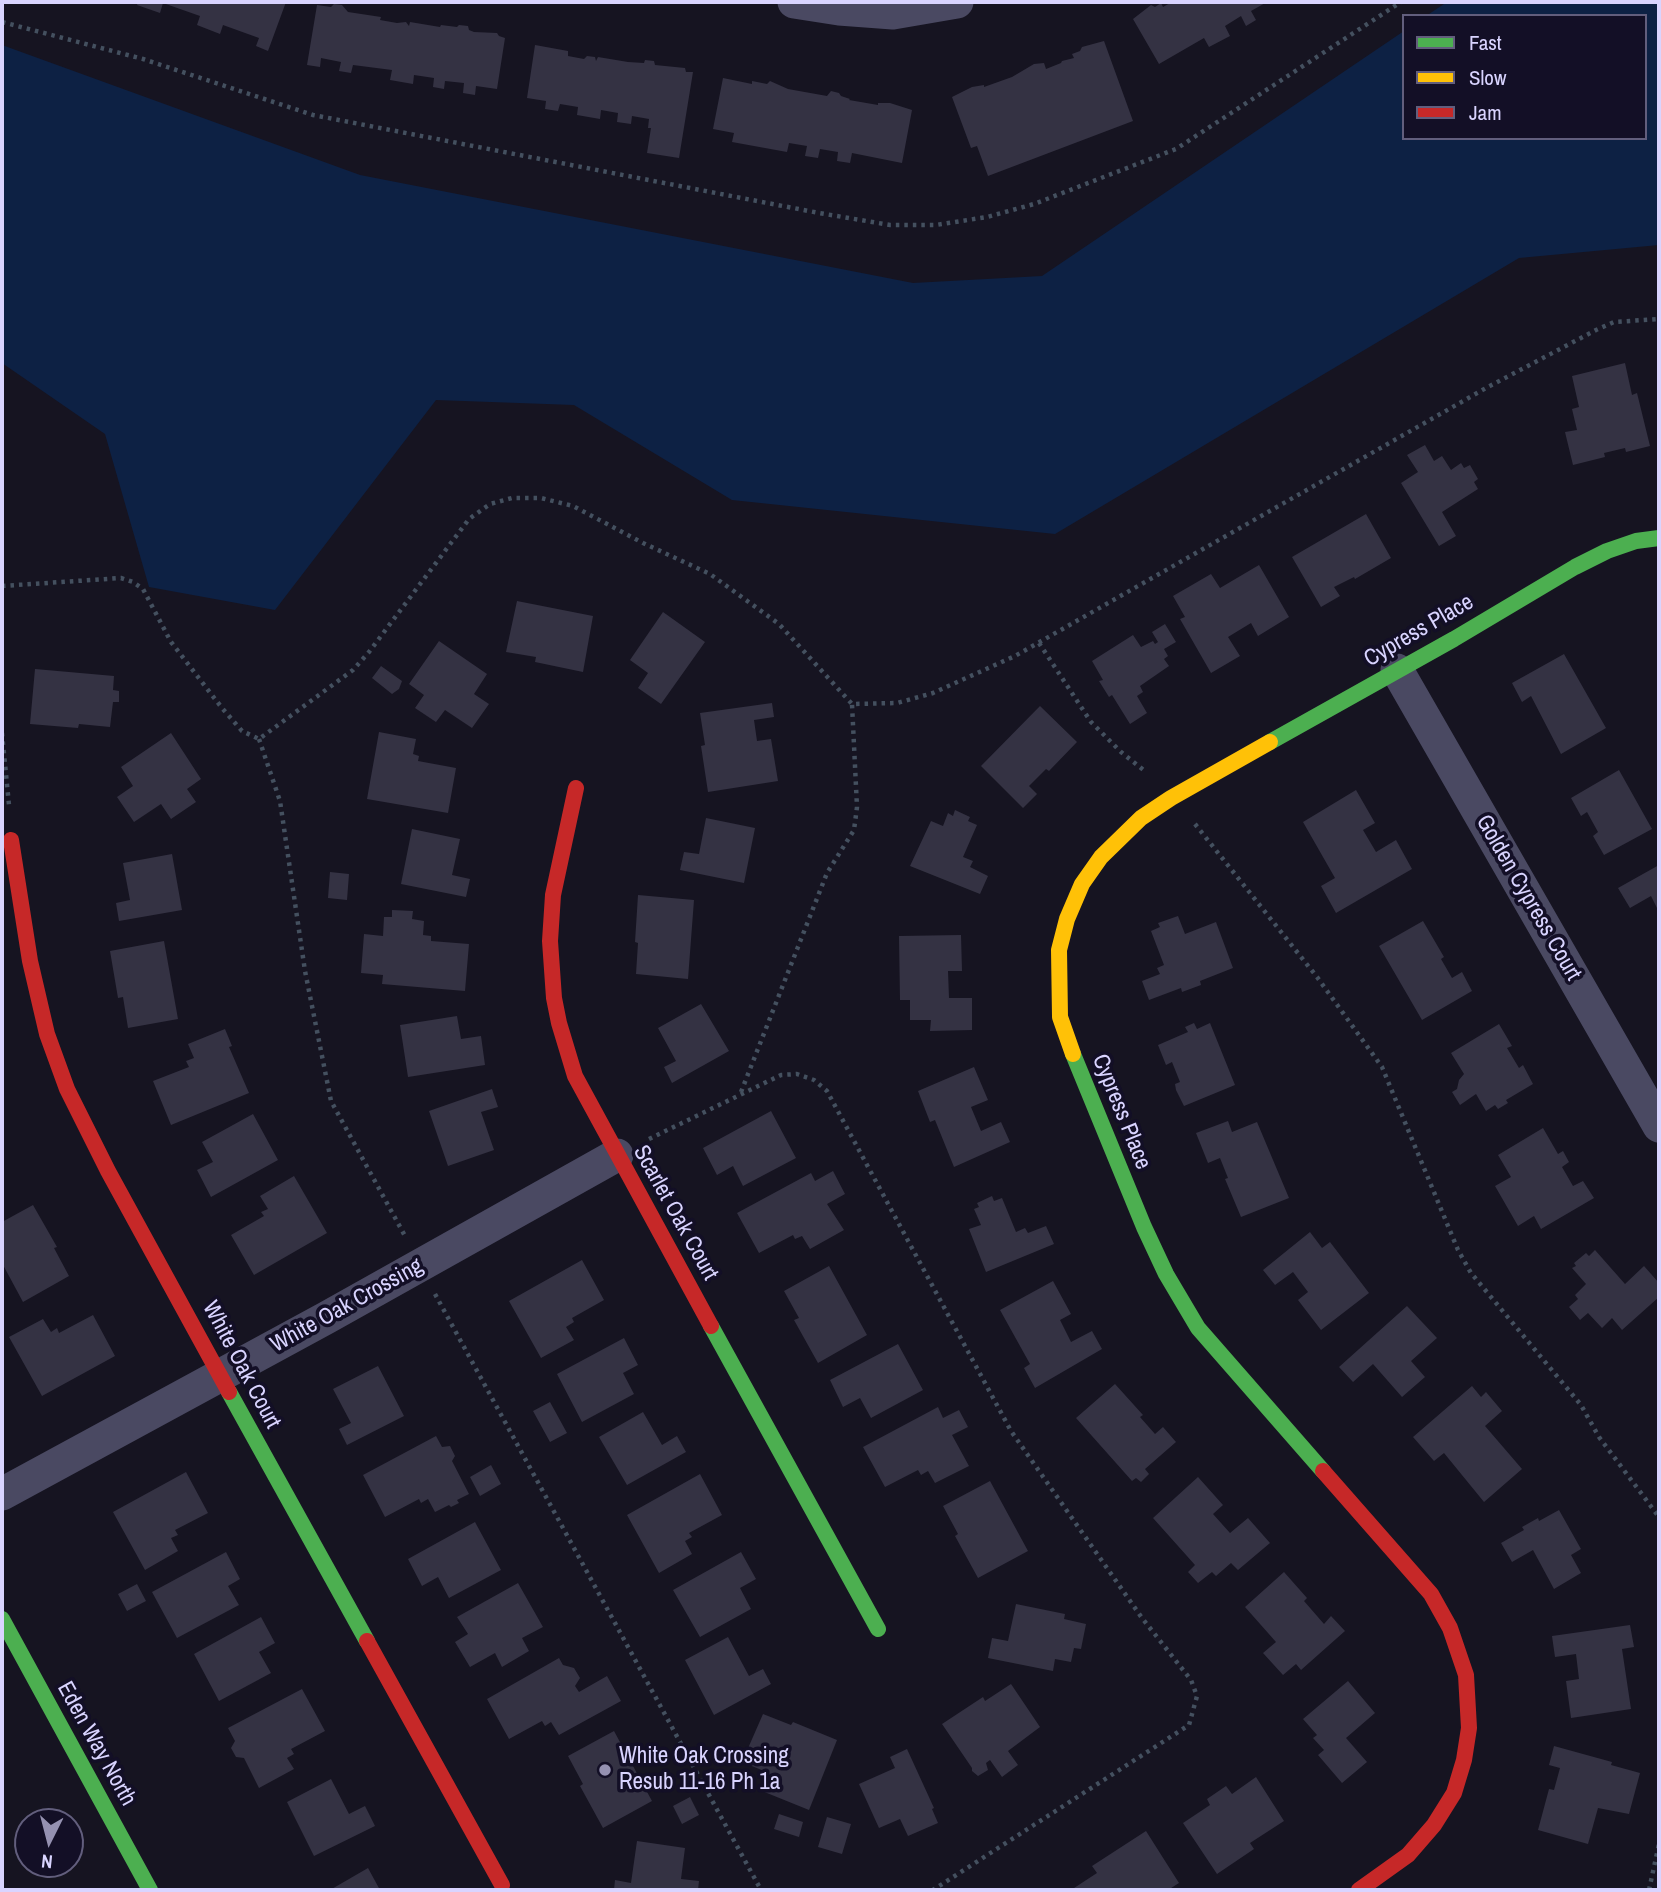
<!DOCTYPE html>
<html>
<head>
<meta charset="utf-8">
<style>
	body { margin:0 }
	#map { position:relative; width:1661px; height:1892px; overflow:hidden; background:#161421; font-family:"Archivo Narrow",sans-serif }
	canvas { display:block }
	.frame { position:absolute; inset:0; border:4px solid #d9d4ff; pointer-events:none }
	.legend { position:absolute; left:1402px; top:14px; width:245px; height:126px; box-sizing:border-box; background:#130f26; border:2px solid #625e7d; margin:0; padding:9px 12px; list-style:none; font-size:21px; color:#d9d4ff }
	.legend li { display:flex; align-items:center; gap:14px; height:35px }
	.legend b { width:35px; border:2px solid #625e7d }
	.north { position:absolute; left:14px; top:1808px; width:70px; height:70px; box-sizing:border-box; background:#130f26; border:2px solid #625e7d; border-radius:50%; rotate:186deg; font-size:19px; font-weight:700; line-height:28px; text-align:center; color:#d9d4ff }
	.north::after { content:''; display:block; margin:auto; width:24px; height:32px; background:#9591b1; clip-path:polygon(50% 0,100% 100%,50% 72%,0 100%) }
</style>
</head>
<body>
<div id="map">
<canvas width="1661" height="1892"></canvas>
<div class="frame"></div>
<ul class="legend">
<li><b style="height:9px;background:#4caf50"></b>Fast</li>
<li><b style="height:9px;background:#ffc107"></b>Slow</li>
<li><b style="height:9px;background:#c62828"></b>Jam</li>
</ul>
<div class="north">N</div>
</div>
<script>
const ctx = document.querySelector('canvas').getContext('2d');
ctx.lineJoin = 'round';
function paint(path, color) { ctx.fillStyle = color; ctx.fill(path, 'evenodd'); }
const poly = rows => new Path2D(rows.map(r => 'M' + r).join(''));
function stroke(path, color, width, dash) { ctx.strokeStyle = color; ctx.lineWidth = width; ctx.lineCap = dash ? 'butt' : 'round'; ctx.setLineDash(dash || []); ctx.stroke(path); }
function drawText(font, color, halo, rows, align = 'center') {
  ctx.font = font + ' "Archivo Narrow",sans-serif'; ctx.lineWidth = 7; ctx.setLineDash([]); ctx.textBaseline = 'middle'; ctx.strokeStyle = halo; ctx.fillStyle = color; for (const [text, x, y, turn = 0] of rows) {
    ctx.save(); ctx.translate(x, y); ctx.rotate((+turn || 0) * Math.PI / 180); ctx.textAlign = isNaN(turn) ? turn : align; if (halo) ctx.strokeText(text, 0, 0); ctx.fillText(text, 0, 0); ctx.restore();
  }
}
const water = poly([
	[1447,2,1659,2,1659,245,1519,258,1055,534,732,500,574,405,436,400,275,610,149,587,105,434,2,363,2,45,360,175,913,283,1042,276,1404,31,1404,138,1645,138,1645,16,1426,16]
]);
const building = poly([
	[138,2,286,2,268,51,256,46,259,38,223,25,220,34,197,25,200,16,163,3,160,13,137,5],
	[1172,2,1267,2,1251,11,1256,20,1246,26,1241,16,1225,26,1230,36,1209,47,1204,38,1159,64,1133,19,1151,5,1155,7,1161,3,1163,7],
	[334,4,342,5,348,12,381,17,380,20,397,23,406,22,409,26,410,22,440,27,441,25,457,27,459,25,468,26,469,30,474,32,497,33,499,36,505,38,497,89,476,86,475,95,463,93,464,83,445,81,444,89,433,87,434,78,414,75,413,84,390,80,392,70,353,65,351,73,339,71,341,62,321,58,320,67,307,65,317,5,331,7],
	[1104,41,1133,121,988,176,977,146,971,148,952,97,972,87,984,85,984,87,1012,77,1034,64,1044,63,1046,69,1061,63,1062,61,1074,58,1072,54,1080,51,1082,47],
	[535,45,568,51,568,56,584,59,587,56,595,57,596,61,598,57,628,62,644,63,645,60,654,61,655,65,685,68,686,72,693,72,679,158,647,153,651,128,648,128,649,119,632,116,631,124,617,122,618,113,601,110,600,119,577,115,578,107,560,104,558,111,545,109,546,101,527,98],
	[723,78,752,84,752,81,767,84,770,81,788,89,827,96,831,91,839,93,841,96,850,99,849,100,878,105,878,103,890,103,912,110,902,163,852,153,850,163,837,161,838,152,820,149,818,158,805,156,807,146,789,143,787,152,732,142,734,133,713,129],
	[1625,363,1632,395,1637,393,1650,446,1626,452,1625,448,1604,453,1605,457,1573,465,1565,432,1577,430,1572,409,1579,407,1572,376],
	[1425,445,1434,461,1442,456,1451,470,1461,463,1464,468,1470,465,1478,479,1474,482,1478,489,1442,512,1456,536,1439,546,1401,483,1418,472,1407,455],
	[1366,514,1391,558,1355,579,1354,577,1334,587,1340,596,1321,607,1292,557],
	[1259,565,1289,617,1258,636,1251,623,1228,637,1240,656,1211,673,1180,619,1185,617,1173,596,1211,574,1220,588],
	[517,601,593,616,583,672,535,662,536,657,506,652],
	[663,612,705,642,661,704,638,688,648,673,630,660],
	[1165,624,1176,642,1164,649,1168,656,1164,659,1169,666,1140,686,1143,692,1137,696,1147,713,1130,724,1112,695,1109,697,1099,681,1103,680,1092,661,1133,635,1141,647,1153,641,1155,644,1158,642,1152,632],
	[439,641,487,674,474,694,489,704,472,728,445,710,436,722,415,708,424,695,409,684],
	[1564,654,1606,728,1561,754,1531,696,1522,702,1512,683],
	[381,666,402,681,399,689,392,694,372,678],
	[35,669,114,676,113,690,119,691,119,702,113,702,110,727,79,724,78,728,30,724],
	[772,703,774,717,754,720,757,741,771,739,778,781,708,792,701,746,705,745,700,713],
	[1040,706,1077,742,1049,771,1046,769,1029,786,1037,794,1023,808,981,766],
	[379,732,416,739,413,754,419,756,418,761,456,768,448,813,367,799],
	[171,733,201,779,187,789,196,802,171,819,161,804,134,822,117,797,133,786,121,767],
	[1619,770,1652,829,1604,855,1593,836,1598,832,1587,812,1581,816,1571,798],
	[1356,790,1375,823,1363,830,1376,852,1396,840,1412,869,1336,913,1321,886,1335,878,1303,822],
	[955,810,970,817,968,821,977,825,963,857,973,861,970,867,988,876,980,894,910,866,931,821,943,826,948,813,953,816],
	[706,818,755,828,744,883,680,870,684,852,699,854],
	[412,829,460,839,452,875,470,879,466,897,401,884],
	[172,854,182,910,119,921,116,903,130,900,123,863],
	[1659,865,1659,912,1651,896,1630,908,1618,888],
	[330,872,349,874,347,900,328,898],
	[638,895,694,900,688,979,636,974,638,943,635,942],
	[392,910,413,911,412,919,424,921,423,935,431,936,431,941,469,944,465,991,382,984,383,975,361,973,364,934,383,936,384,917,392,917],
	[1178,916,1185,934,1216,922,1233,968,1200,981,1201,985,1182,992,1181,988,1149,1000,1142,981,1160,974,1157,968,1164,965,1151,931,1160,927,1158,923],
	[1423,921,1444,957,1441,959,1452,978,1462,972,1472,991,1422,1020,1379,946],
	[961,935,962,971,948,971,949,998,972,998,972,1030,930,1031,931,1020,910,1020,910,1000,900,1000,899,936],
	[164,941,178,1019,128,1028,123,997,118,998,110,951],
	[701,1004,729,1051,672,1083,664,1067,676,1061,658,1028],
	[457,1016,461,1039,481,1036,485,1065,408,1077,400,1025],
	[1194,1023,1197,1029,1210,1023,1235,1085,1184,1106,1176,1090,1175,1084,1180,1082,1172,1062,1166,1065,1158,1045,1188,1032,1185,1027],
	[1499,1024,1512,1046,1507,1048,1519,1068,1523,1065,1533,1084,1506,1100,1508,1103,1498,1109,1495,1105,1486,1111,1476,1094,1460,1105,1452,1092,1457,1089,1459,1080,1464,1074,1451,1053],
	[225,1029,232,1046,229,1047,249,1093,171,1125,153,1081,189,1067,186,1061,194,1058,188,1044],
	[974,1067,988,1100,971,1107,981,1131,1001,1122,1010,1142,954,1167,935,1120,930,1122,918,1091],
	[492,1089,498,1107,481,1112,494,1150,448,1166,429,1111],
	[771,1111,796,1158,743,1186,733,1166,717,1175,703,1148],
	[253,1114,278,1160,211,1197,197,1170,213,1162,202,1142],
	[1228,1121,1232,1132,1257,1122,1289,1198,1241,1217,1225,1179,1228,1178,1220,1158,1208,1163,1196,1133],
	[1543,1128,1558,1154,1563,1151,1569,1162,1562,1167,1573,1186,1583,1181,1594,1198,1541,1229,1534,1216,1518,1226,1495,1186,1511,1177,1498,1155],
	[833,1171,845,1194,827,1204,844,1230,810,1249,802,1236,795,1239,793,1235,759,1253,737,1213,811,1173,815,1181],
	[294,1176,327,1233,254,1275,231,1235,264,1216,261,1212,268,1209,260,1196],
	[992,1196,994,1201,1002,1198,1016,1232,1025,1228,1028,1233,1046,1226,1054,1244,986,1272,969,1229,981,1225,974,1209,979,1207,977,1203],
	[33,1205,57,1247,54,1248,69,1276,23,1302,2,1263,2,1222],
	[1310,1232,1322,1248,1330,1242,1369,1293,1321,1330,1298,1300,1308,1292,1293,1272,1275,1285,1263,1270],
	[1595,1250,1625,1284,1644,1266,1659,1283,1659,1297,1622,1330,1612,1318,1602,1328,1588,1313,1580,1320,1569,1307,1578,1299,1575,1295,1586,1284,1572,1268,1576,1266,1574,1263,1586,1253,1589,1256],
	[582,1260,604,1300,572,1318,574,1322,566,1327,574,1340,541,1358,509,1301],
	[829,1266,867,1335,818,1363,794,1320,799,1318,784,1291],
	[1053,1281,1071,1314,1060,1320,1071,1342,1092,1331,1102,1349,1035,1388,1024,1368,1030,1364,1000,1310],
	[1407,1306,1437,1338,1411,1361,1425,1377,1402,1397,1373,1364,1353,1382,1339,1367],
	[93,1315,115,1356,42,1396,9,1337,43,1319,51,1332,57,1328,59,1333],
	[624,1338,638,1365,623,1373,634,1394,582,1422,557,1374],
	[898,1344,923,1390,871,1418,860,1398,843,1407,830,1380],
	[378,1366,404,1416,347,1445,339,1429,351,1423,333,1389],
	[1115,1384,1143,1415,1140,1417,1155,1434,1163,1427,1176,1442,1145,1469,1149,1474,1141,1482,1136,1478,1132,1481,1076,1418],
	[1472,1386,1481,1397,1486,1392,1502,1411,1485,1426,1522,1469,1484,1502,1444,1453,1434,1461,1413,1437],
	[550,1402,567,1433,550,1442,533,1411],
	[938,1407,943,1418,959,1410,968,1427,952,1435,969,1466,935,1483,928,1471,921,1475,918,1470,885,1487,863,1447],
	[643,1412,662,1445,677,1436,686,1452,627,1485,599,1437],
	[436,1436,442,1447,450,1446,455,1456,452,1461,469,1494,457,1500,459,1503,451,1507,449,1505,435,1512,428,1499,421,1503,419,1499,385,1517,363,1475],
	[491,1465,501,1484,480,1496,470,1477],
	[186,1472,208,1513,175,1530,178,1535,171,1538,178,1551,145,1570,113,1512],
	[700,1474,722,1515,689,1533,692,1537,685,1541,692,1554,659,1573,627,1515],
	[1198,1477,1223,1505,1213,1514,1230,1533,1248,1518,1270,1543,1238,1570,1231,1563,1216,1576,1212,1572,1198,1583,1188,1572,1195,1565,1153,1518],
	[990,1481,1028,1551,978,1578,955,1536,958,1534,943,1506],
	[1559,1510,1581,1549,1571,1555,1581,1573,1554,1589,1533,1550,1512,1562,1501,1543,1524,1530,1522,1527,1538,1518,1539,1521],
	[475,1522,501,1570,449,1598,438,1577,422,1586,408,1559],
	[226,1552,240,1579,228,1586,239,1605,177,1638,152,1592],
	[741,1552,756,1579,740,1588,751,1609,700,1637,673,1590],
	[1284,1572,1307,1598,1304,1601,1324,1624,1331,1616,1345,1631,1301,1670,1296,1664,1283,1675,1263,1653,1276,1642,1245,1607],
	[518,1583,543,1627,522,1638,529,1651,502,1667,495,1653,470,1667,455,1642,468,1634,457,1617],
	[137,1584,146,1601,127,1611,118,1594],
	[1016,1604,1065,1614,1064,1619,1086,1624,1081,1649,1074,1648,1071,1662,1055,1659,1053,1671,988,1658,992,1638,1008,1641],
	[261,1617,275,1643,259,1652,271,1673,219,1701,194,1654],
	[1630,1625,1634,1647,1622,1649,1631,1709,1571,1718,1566,1681,1579,1679,1576,1654,1555,1657,1552,1636],
	[728,1637,749,1676,763,1669,771,1684,714,1715,685,1660],
	[559,1658,563,1665,574,1668,580,1678,575,1686,579,1692,607,1676,621,1701,559,1735,551,1722,545,1726,542,1721,509,1739,487,1699],
	[1348,1681,1375,1713,1346,1738,1367,1762,1342,1783,1318,1755,1324,1750,1313,1738,1317,1735,1303,1719],
	[1011,1684,1040,1727,1008,1751,1018,1765,1002,1777,990,1760,986,1763,988,1770,978,1776,972,1771,972,1768,942,1724,983,1697,985,1701],
	[302,1689,325,1731,291,1749,294,1754,287,1758,294,1769,259,1788,244,1758,236,1757,231,1748,235,1741,228,1728],
	[763,1714,791,1725,793,1722,837,1740,809,1810,762,1791,769,1773,742,1762],
	[614,1731,652,1801,603,1828,580,1786,583,1784,568,1756],
	[1554,1746,1612,1762,1611,1765,1640,1773,1629,1814,1598,1808,1588,1844,1538,1830,1549,1789,1554,1790,1560,1768,1549,1765],
	[907,1749,934,1808,932,1809,938,1823,908,1836,900,1819,879,1828,859,1784,895,1768,890,1757],
	[1256,1777,1284,1821,1250,1843,1254,1849,1217,1874,1183,1823,1210,1805,1207,1799,1226,1786,1232,1794],
	[331,1779,349,1814,365,1806,375,1826,314,1856,287,1802],
	[690,1797,699,1815,682,1824,673,1806],
	[779,1814,803,1822,799,1837,774,1829],
	[827,1817,851,1824,842,1854,818,1847],
	[1146,1831,1179,1883,1168,1890,1071,1890,1097,1873,1092,1866],
	[637,1841,685,1848,681,1879,699,1881,698,1890,614,1890,615,1880,631,1883],
	[368,1868,380,1890,330,1890]
]);
const path = poly([
	[2,22,143,59,313,115,819,213,890,225,936,225,987,217,1034,204,1176,149,1401,2],
	[2,586,121,578,133,582,143,589,171,642,222,708,242,731,259,739,353,670,369,652,469,519,490,504,512,498,541,498,573,506,643,543,710,574,779,624,852,704,897,703,933,693,1015,656,1486,388,1596,330,1614,322,1659,319],
	[1039,643,1091,722,1121,752,1146,772],
	[2,733,9,805],
	[259,739,280,801,305,971,331,1101,405,1236],
	[1195,824,1317,977,1382,1067,1458,1250,1471,1273,1581,1405,1599,1437,1659,1517],
	[741,1092,827,873,854,830,857,807,852,704],
	[649,1139,781,1075,797,1074,814,1080,827,1091,1011,1431,1142,1618,1191,1680,1197,1696,1189,1725,933,1890],
	[435,1294,761,1890],
	[1649,1890,1659,1844]
]);
const street = poly([
	[794,2,839,9,893,13,957,2],
	[1397,670,1659,1126],
	[2,1494,326,1318,617,1155]
]);
const fast = poly([
	[1270,742,1454,639,1575,567,1607,551,1636,541,1659,538],
	[1073,1054,1144,1227,1166,1274,1198,1328,1323,1471],
	[711,1326,878,1629],
	[229,1392,367,1641],
	[2,1619,150,1890]
]);
const slow = poly([
	[1073,1054,1060,1017,1059,950,1067,919,1082,884,1101,857,1141,818,1171,798,1270,742]
]);
const jam = poly([
	[576,788,553,895,550,941,554,998,559,1023,575,1076,711,1326],
	[11,840,30,961,47,1034,67,1089,108,1171,229,1392],
	[1323,1471,1431,1594,1450,1628,1466,1675,1469,1728,1464,1760,1454,1793,1434,1825,1408,1855,1359,1890],
	[367,1641,502,1885]
]);
const markers = [
	[605,1770,7,"#9591b1"]
];
const streetNames = [
	["Cypress Place",1419,631,-30],
	["Golden Cypress Court",1528,898,60],
	["Cypress Place",1121,1112,68],
	["Scarlet Oak Court",675,1213,61],
	["White Oak Crossing",347,1306,-29],
	["White Oak Court",241,1365,62],
	["Eden Way North",96,1744,61]
];
const poiNames = [
	["White Oak Crossing",619,1757],
	["Resub 11-16 Ph 1a",619,1783]
];
paint(water, '#0d2144');
paint(building, '#343243');
stroke(path, '#44505f', 4.5, [3.5, 5]);
stroke(street, '#4a4962', 33);
stroke(fast, '#4caf50', 16);
stroke(slow, '#ffc107', 16);
stroke(jam, '#c62828', 16);
for (const [x, y, r, color] of markers) { const dot = new Path2D(); dot.arc(x, y, r, 0, 2 * Math.PI); ctx.fillStyle = color; ctx.fill(dot); stroke(dot, '#130f26', 2.5); }
drawText('23px', '#d9d4ff', '#130f26', streetNames);
drawText('23px', '#d9d4ff', '#130f26', poiNames, 'left');
</script>
</body>
</html>
